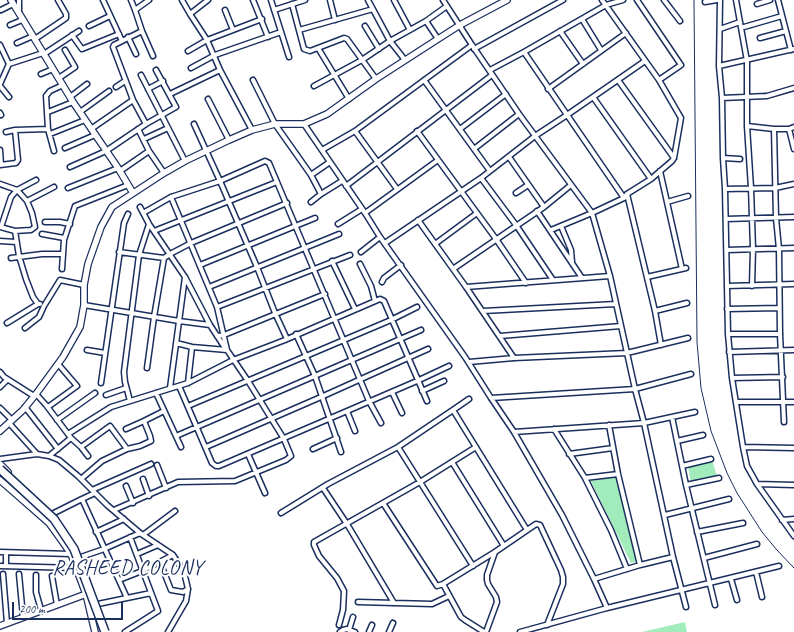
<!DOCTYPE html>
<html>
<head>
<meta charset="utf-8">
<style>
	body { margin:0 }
	#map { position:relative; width:794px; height:632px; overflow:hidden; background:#fff; font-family:Caveat,sans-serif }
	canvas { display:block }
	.scale { position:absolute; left:12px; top:602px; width:111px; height:18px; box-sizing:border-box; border:2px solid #1b2f5e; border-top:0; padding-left:5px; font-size:12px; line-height:14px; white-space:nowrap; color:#1b2f5e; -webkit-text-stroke:3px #fff; paint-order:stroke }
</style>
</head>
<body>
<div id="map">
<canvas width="794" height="632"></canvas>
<div class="scale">200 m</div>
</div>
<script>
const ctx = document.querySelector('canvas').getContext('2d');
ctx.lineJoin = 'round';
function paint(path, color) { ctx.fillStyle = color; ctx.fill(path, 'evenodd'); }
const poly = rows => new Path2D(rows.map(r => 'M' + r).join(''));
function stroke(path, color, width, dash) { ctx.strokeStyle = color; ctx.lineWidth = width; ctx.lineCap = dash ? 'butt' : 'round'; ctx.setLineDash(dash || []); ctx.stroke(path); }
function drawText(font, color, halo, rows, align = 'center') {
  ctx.font = font + ' Caveat,sans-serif'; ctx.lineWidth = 4; ctx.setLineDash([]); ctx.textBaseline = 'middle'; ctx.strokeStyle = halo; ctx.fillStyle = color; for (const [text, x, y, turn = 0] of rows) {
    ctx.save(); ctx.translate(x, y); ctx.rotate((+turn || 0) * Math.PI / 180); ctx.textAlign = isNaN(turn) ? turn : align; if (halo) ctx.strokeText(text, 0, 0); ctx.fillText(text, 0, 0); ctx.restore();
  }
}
const green = poly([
	[712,460,717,476,691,482,688,467],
	[619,476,639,561,631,563,591,481],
	[685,622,687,632,642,632]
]);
const street = poly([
	[19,0,19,12],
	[103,0,122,41],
	[131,0,135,10],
	[182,0,190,14,207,40,220,70,252,130],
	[253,0,268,37],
	[271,0,289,57],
	[330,0,335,20],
	[368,0,390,41,405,60],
	[394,0,410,30],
	[443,0,472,45,519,114,592,213,610,276,635,389,644,423,673,557,686,607],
	[637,0,681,65,659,80],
	[664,0,680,21],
	[720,0,719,66,722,98,723,158,725,189,728,334,732,378,743,447,747,466,757,484,794,536],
	[736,0,747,61,747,126,751,188,753,249,752,286],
	[778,0,791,50],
	[705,2,717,0],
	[292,4,304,49,310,51,344,38,347,39,376,79],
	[757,4,770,0],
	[1,10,13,4],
	[225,10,233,30],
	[274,10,305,0],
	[190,14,208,0],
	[582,19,601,50],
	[426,21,447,6],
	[10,25,22,20],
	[89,26,110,16],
	[365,26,379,49],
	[744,27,782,16],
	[720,29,740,22],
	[299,30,373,9],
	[142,31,153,56],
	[560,31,583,64],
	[72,35,82,49,119,34],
	[128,37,136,54],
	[760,38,786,31],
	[35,39,66,18,66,14,58,0],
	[17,43,33,36],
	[0,45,9,64,43,53],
	[318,48,349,99],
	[474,49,563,0],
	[188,51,207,40,262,19],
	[524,52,624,198],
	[44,54,79,31],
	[719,66,794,49],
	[191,68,215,55,281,32],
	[490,70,524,52,606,5,623,0],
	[41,74,53,69],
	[141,75,185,161],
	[59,78,75,67,65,50],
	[253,80,275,124,311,175,321,194],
	[424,80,490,171],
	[618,80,674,158],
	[0,84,9,64],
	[0,86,9,97],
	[314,86,362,60,390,41,426,21,438,39],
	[116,87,125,81],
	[148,89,163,81],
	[548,89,626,33],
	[170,94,220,70],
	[70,97,87,84],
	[593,97,651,179],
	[722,98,767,96,794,88],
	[208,99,229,140],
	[48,112,73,102],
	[80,112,109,91],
	[0,113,1,115],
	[146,124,133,100,113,47,114,45,142,31,135,10,149,0],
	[194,124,220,181,257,267,275,313,287,339],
	[304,124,365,213,380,237,465,357,491,398,514,432,562,515,594,579,607,608],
	[747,126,774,129,789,129,794,127],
	[91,129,133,100],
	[138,129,149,151,164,173],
	[460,129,506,94],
	[774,129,776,218,779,249,780,334,784,422],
	[789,129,794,149],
	[15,130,48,129],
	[355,131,397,189],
	[417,131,496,239,526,283],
	[50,134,85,120],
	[144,139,168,128],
	[65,148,95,135],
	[474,149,519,114],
	[0,150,1,165],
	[322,150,355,131,472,45],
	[54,151,48,129,46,96,50,91,63,85],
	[509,157,544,207],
	[723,158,740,159],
	[0,165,16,163,18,160,15,130,6,132],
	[70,167,106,151,146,124,176,107,156,70],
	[120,171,149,151],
	[660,171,682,269],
	[311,175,330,162],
	[481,178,516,225,553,280],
	[0,184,17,190,27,201,32,213,35,227,31,230,15,231,0,227],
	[346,186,492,75],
	[68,188,118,168],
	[725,189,775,188,794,184],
	[516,193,528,185],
	[627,194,655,311,661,345],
	[27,201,54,187],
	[311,202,321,194,342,181],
	[667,202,688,196],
	[140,207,149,224,185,277,210,325,225,348],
	[537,211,582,278],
	[143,213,171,197,220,181,265,161,269,163,369,401,381,423],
	[365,213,438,160],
	[726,219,794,217],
	[418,220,466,287,514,358],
	[45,222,60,222,70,224],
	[338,224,362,209],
	[561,226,571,250,572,262],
	[1,227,11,197,17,190,36,180],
	[551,230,592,213,624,198,627,194,651,179,672,161,674,158,681,118,659,80,602,0],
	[15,231,19,256,26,279,33,297,38,304],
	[154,231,277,182],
	[42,234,64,238],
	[0,241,16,242],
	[385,243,481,178,535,136,567,115,645,61],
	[435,244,477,213],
	[727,250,794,248],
	[119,252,164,258],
	[361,252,380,237],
	[11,258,42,254,62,254],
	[332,261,355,309],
	[360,264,371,286,375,301],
	[200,265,315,218],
	[62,269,64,240,75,206,128,185],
	[453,269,544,207,571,185],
	[647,277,686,268],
	[382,282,384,278,401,265],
	[727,286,794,284],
	[209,287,339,234],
	[466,287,610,276],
	[84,305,179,321,210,325],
	[217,307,350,255],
	[727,309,779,308],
	[483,311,616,304],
	[655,311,687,303],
	[7,323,38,304,40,304],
	[25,328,39,317,44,306,60,280,84,285],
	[296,334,315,376,341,452],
	[728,334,780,334],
	[217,336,224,335,325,294],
	[500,336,621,326],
	[176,343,192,347,227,350],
	[87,350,105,353],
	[729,352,794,350],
	[469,362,514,358,627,353,688,338],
	[147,368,154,317,164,258,170,254,191,243,287,203],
	[0,372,4,377,34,396],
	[732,378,783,377],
	[101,383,124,223,128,214],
	[188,383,192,347],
	[179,386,212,463,216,466,219,466,417,381,449,366],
	[0,387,7,380],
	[170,388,185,277],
	[422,391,444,381],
	[392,392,402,413],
	[156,393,181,447],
	[36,394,46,405,71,438,81,447,88,456],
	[106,395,126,388],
	[491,398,635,389,691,374],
	[130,401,125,382,124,372,139,255,149,224],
	[736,402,794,402],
	[188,406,391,320,417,307],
	[25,407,58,449],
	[48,407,77,386,58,364],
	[0,408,12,420],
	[453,410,469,399],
	[347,411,355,431],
	[672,417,686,485,715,605],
	[57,420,95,393],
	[9,423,37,454],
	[609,425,618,474,640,565],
	[126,429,144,421],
	[554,429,585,478,611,530,627,569],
	[514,432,644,423,695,412],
	[68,434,111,407,188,383,233,360,285,340,380,299,384,301,427,401],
	[176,436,421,330],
	[677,441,703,435],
	[81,447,110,426,127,449],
	[206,447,321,397,428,349],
	[398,447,473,566],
	[743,447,794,448],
	[313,449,337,438],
	[248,454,265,493],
	[569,454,613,448],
	[49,456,71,438],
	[0,459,37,454,49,456,59,460,78,476,107,505,140,533,173,555,184,572,188,589,186,601,168,632],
	[452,462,504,546],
	[157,465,166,488],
	[682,466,711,459],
	[585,478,618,474],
	[81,479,102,461,127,449,140,446,151,441,150,436,144,421,164,411],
	[143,479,149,496],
	[757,484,794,485],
	[686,485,719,478],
	[126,486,133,503],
	[323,488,347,524,394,603],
	[92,490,151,464],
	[95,493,82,499,127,598],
	[383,503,437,586,443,584,495,552,536,524,540,525,561,570,563,577,563,584,547,625],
	[114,510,178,482,235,481,286,460,291,456,284,439,248,381,227,350,217,307,171,197],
	[281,513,328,484,398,447,453,410,527,530],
	[52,514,82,499],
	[665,515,729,499],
	[782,520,794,519],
	[96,532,124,519],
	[697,532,743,523],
	[143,535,175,511],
	[0,552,71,554],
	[137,554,158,545],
	[81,557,104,549,140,533],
	[704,558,757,544],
	[160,562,171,590,183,592,188,589],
	[0,566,77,568],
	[6,566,6,553],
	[756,572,762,597],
	[3,574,7,623],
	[19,574,23,617],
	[36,575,36,592,41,610],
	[52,576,57,605],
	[594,579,640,565,673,557],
	[731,579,737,600],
	[119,580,142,571,173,555],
	[443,584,461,617,465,620,484,632],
	[358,602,432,604,449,596],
	[98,604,151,593],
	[339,625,343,610,344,591,337,578,319,556,314,545,314,542,420,482,476,447],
	[349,630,353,617],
	[125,632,158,611,130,537],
	[340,632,343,630,347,629,355,632],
	[369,632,372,625],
	[389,632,393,623],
	[486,632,497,602,496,597,488,584,487,580,487,575,495,552],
	[520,632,607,608,779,566]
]);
const secondary = poly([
	[11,0,73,102,118,168,133,193],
	[0,431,23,410,36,394,63,357,80,327,84,305,84,285,88,264,101,227,112,207,164,173,185,161,229,140,252,130,275,124,304,124,327,114,376,79,438,39,460,25,507,0],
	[0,464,8,472],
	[0,480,49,523,62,541,71,554,86,594,95,632],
	[0,626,89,593]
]);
const rail = poly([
	[694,0,697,342,701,388,711,431,727,473,737,493,762,532,776,549,794,568]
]);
const highwayBridge = poly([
	[0,469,54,519,74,549,105,632]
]);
const neighbourhoodNames = [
	["RASHEED COLONY",128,569]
];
paint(green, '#a2ebba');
stroke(street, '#1b2f5e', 7);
stroke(secondary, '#1b2f5e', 8);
stroke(street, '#fff', 4);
stroke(secondary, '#fff', 5.5);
stroke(rail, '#1b2f5e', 1);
stroke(highwayBridge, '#1b2f5e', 10, []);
stroke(highwayBridge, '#fff', 7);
ctx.letterSpacing = '1px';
drawText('20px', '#1b2f5e', '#fff', neighbourhoodNames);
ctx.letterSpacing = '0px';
</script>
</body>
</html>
